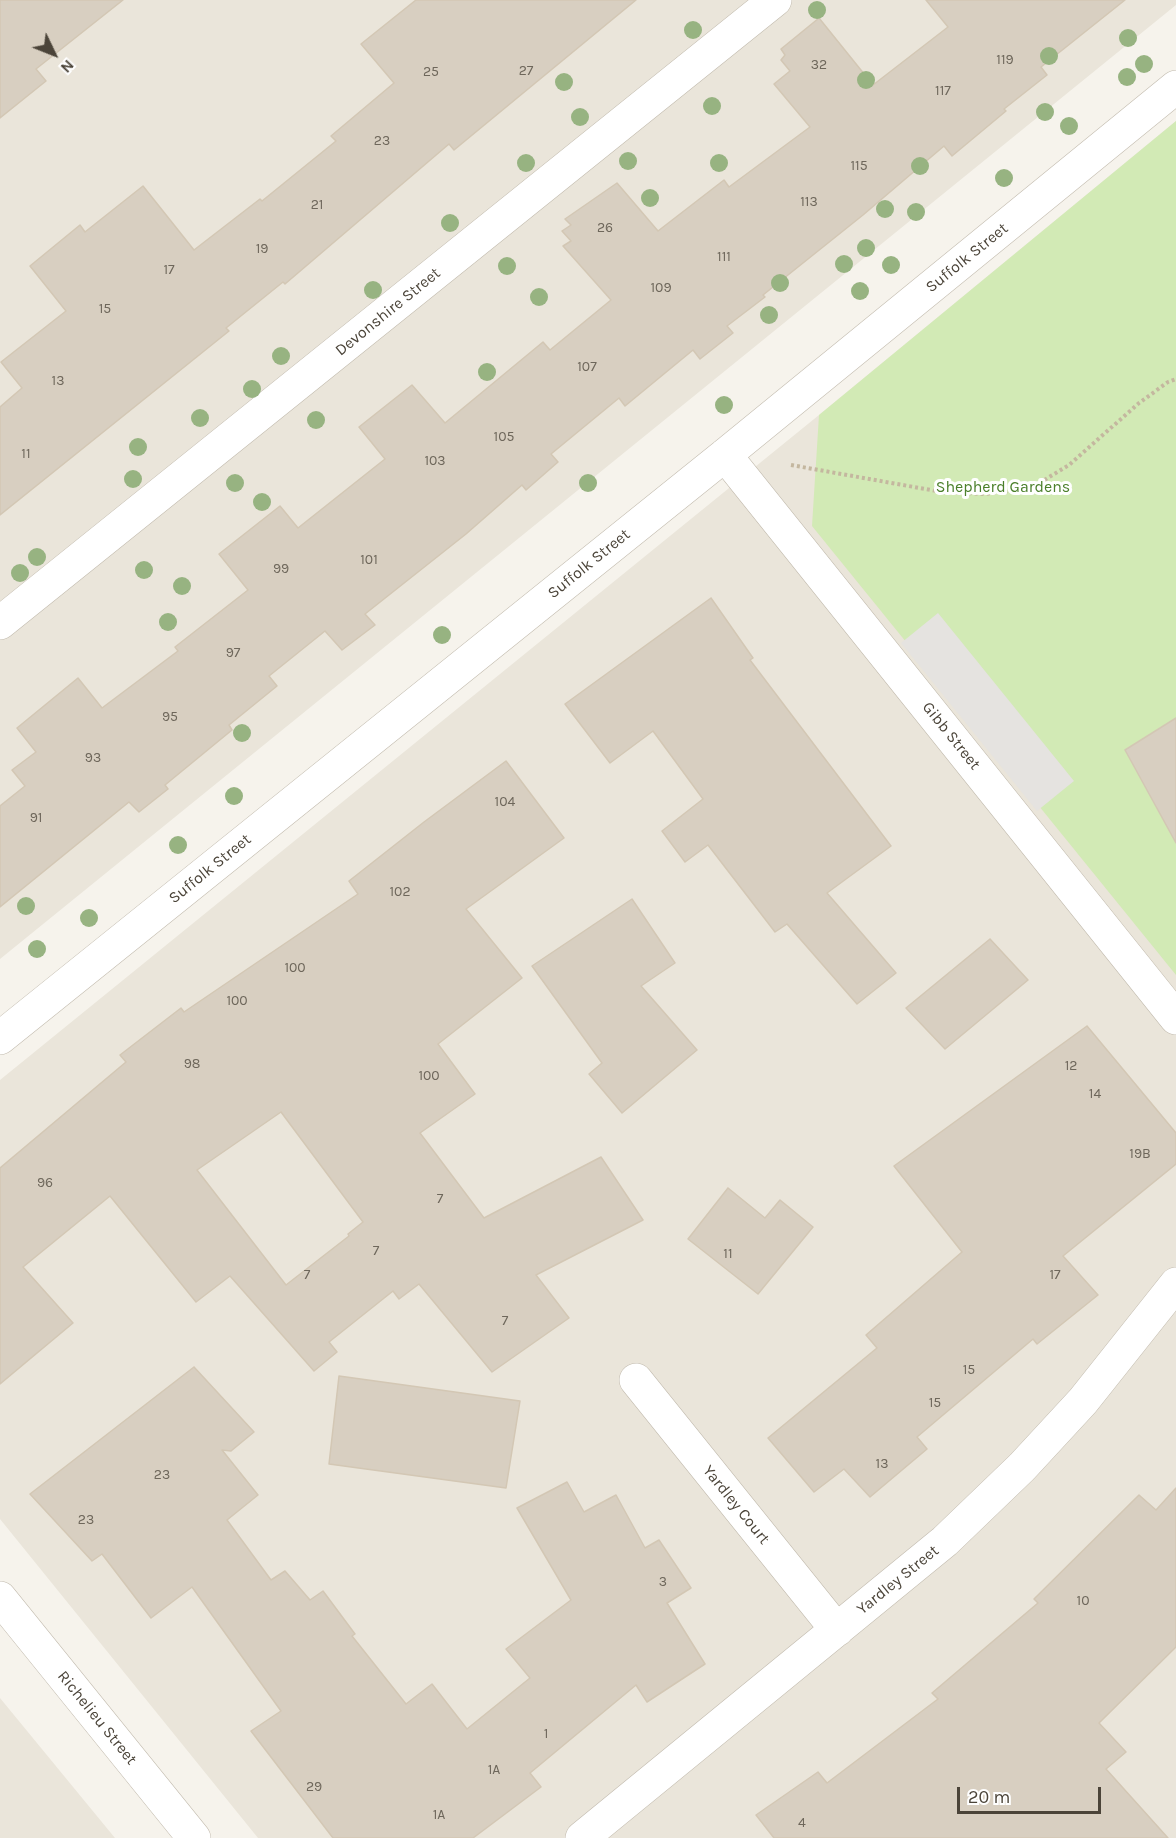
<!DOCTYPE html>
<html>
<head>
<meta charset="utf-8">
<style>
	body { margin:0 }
	#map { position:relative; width:1176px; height:1838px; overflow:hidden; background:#f6f3ec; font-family:Karla,sans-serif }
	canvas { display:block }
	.north { position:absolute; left:24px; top:24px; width:60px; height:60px; -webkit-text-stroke:4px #fff; paint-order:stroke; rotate:133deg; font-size:16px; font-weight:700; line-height:24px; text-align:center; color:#4b4439 }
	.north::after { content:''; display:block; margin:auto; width:21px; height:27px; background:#4b4439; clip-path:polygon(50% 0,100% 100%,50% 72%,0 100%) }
	.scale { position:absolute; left:957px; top:1787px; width:144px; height:27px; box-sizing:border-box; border:3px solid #4b4439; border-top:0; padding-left:8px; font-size:18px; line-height:21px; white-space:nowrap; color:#4b4439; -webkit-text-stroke:4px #fff; paint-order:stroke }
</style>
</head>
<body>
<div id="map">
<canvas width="1176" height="1838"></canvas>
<div class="north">N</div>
<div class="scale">20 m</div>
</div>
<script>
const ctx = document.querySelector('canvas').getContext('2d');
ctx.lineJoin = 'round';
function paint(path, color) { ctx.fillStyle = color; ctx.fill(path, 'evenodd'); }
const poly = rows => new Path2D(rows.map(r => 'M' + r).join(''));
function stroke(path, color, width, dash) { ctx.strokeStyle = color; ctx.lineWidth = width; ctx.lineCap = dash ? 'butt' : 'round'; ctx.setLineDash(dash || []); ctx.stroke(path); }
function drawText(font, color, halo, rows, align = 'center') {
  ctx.font = font + ' Karla,sans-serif'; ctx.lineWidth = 6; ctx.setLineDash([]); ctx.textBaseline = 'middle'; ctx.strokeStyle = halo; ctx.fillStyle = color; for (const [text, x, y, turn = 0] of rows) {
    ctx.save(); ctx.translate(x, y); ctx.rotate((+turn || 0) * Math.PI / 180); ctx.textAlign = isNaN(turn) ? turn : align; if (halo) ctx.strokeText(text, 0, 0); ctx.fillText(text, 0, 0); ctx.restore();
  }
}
const residential = poly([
	[0,0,1176,0,1176,5,0,959],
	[1176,121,1176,1838,258,1838,0,1519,0,1080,819,415],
	[0,1698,115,1838,0,1838]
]);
const green = poly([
	[1176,121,1176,975,812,526,819,415]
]);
const parking = poly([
	[938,613,1074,781,1037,811,901,643]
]);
const building = poly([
	[0,0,123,0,36,69,46,81,0,118,0,0],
	[416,0,636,0,454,150,449,144,285,284,283,282,226,328,229,331,0,515,0,407,22,388,1,362,66,311,30,266,80,225,85,232,143,186,194,250,260,199,262,201,336,141,331,136,394,83,361,44,416,0],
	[926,0,1125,0,1041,67,1047,75,1004,109,1006,111,952,156,944,146,863,215,763,295,765,297,727,326,733,333,700,359,693,350,625,406,619,398,551,454,558,462,526,490,522,485,466,534,365,614,375,625,342,650,325,631,269,676,277,686,229,725,232,730,165,785,168,789,139,812,129,802,0,907,0,806,25,786,12,770,36,752,17,728,78,678,102,708,178,651,175,647,248,590,219,554,280,506,298,528,385,459,359,427,412,385,445,423,543,342,550,350,611,300,563,246,571,241,562,231,571,225,565,219,617,183,658,231,724,180,729,187,810,127,774,84,790,71,781,60,785,55,781,49,819,18,873,85,948,27,926,0],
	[711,598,753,658,750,660,891,846,827,893,896,973,857,1004,787,924,775,932,708,845,685,862,662,831,703,799,653,731,610,763,565,704,711,598],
	[1176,718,1176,843,1125,750,1176,718],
	[506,761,564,838,466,909,522,978,438,1044,475,1094,420,1133,484,1218,601,1157,643,1220,536,1275,569,1318,492,1372,419,1284,399,1299,393,1291,329,1342,337,1352,314,1371,230,1276,196,1302,110,1196,23,1267,73,1323,0,1384,0,1168,126,1062,120,1055,181,1008,184,1012,358,894,349,881,424,822,506,761],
	[281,1112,363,1222,348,1234,349,1236,286,1285,197,1170,281,1112],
	[632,899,675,963,641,986,697,1050,622,1113,589,1074,602,1063,532,966,632,899],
	[990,939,1028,980,945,1049,906,1008,990,939],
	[1087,1026,1176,1133,1176,1164,1063,1256,1098,1295,1037,1344,1033,1339,917,1437,927,1449,870,1497,844,1469,814,1492,768,1438,877,1348,866,1335,962,1252,894,1166,1087,1026],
	[728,1188,765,1218,780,1200,813,1227,758,1294,688,1239,728,1188],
	[194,1367,254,1432,231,1451,222,1450,258,1495,227,1520,271,1580,285,1571,310,1600,323,1591,355,1634,352,1636,406,1704,432,1684,467,1729,530,1678,506,1649,571,1600,517,1508,567,1482,584,1512,616,1495,645,1548,659,1540,691,1588,667,1603,705,1664,647,1702,636,1685,530,1773,541,1787,473,1838,333,1838,251,1731,281,1711,192,1587,151,1618,102,1554,92,1561,30,1494,194,1367],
	[339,1376,520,1401,506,1488,329,1464,339,1376],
	[1176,1488,1176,1647,1099,1723,1126,1752,1106,1769,1168,1838,774,1838,756,1815,818,1772,827,1783,938,1699,932,1693,1038,1603,1034,1599,1139,1495,1156,1510,1176,1488]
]);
const path = poly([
	[791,465,942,492,985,494,1017,490,1041,482,1069,465,1139,403,1168,382,1176,379]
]);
const minor = poly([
	[725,455,1176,1018],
	[0,623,775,0],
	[0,1038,725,455,1176,87],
	[636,1380,837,1630],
	[582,1838,945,1541,1022,1467,1083,1401,1176,1284]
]);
const tertiary = poly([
	[0,1598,194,1838]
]);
const trees = [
	[817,10],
	[693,30],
	[1128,38],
	[1049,56],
	[1144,64],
	[1127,77],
	[866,80],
	[564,82],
	[712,106],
	[1045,112],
	[580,117],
	[1069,126],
	[628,161],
	[526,163],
	[719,163],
	[920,166],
	[1004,178],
	[650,198],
	[885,209],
	[916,212],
	[450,223],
	[866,248],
	[844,264],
	[891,265],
	[507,266],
	[780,283],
	[373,290],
	[860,291],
	[539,297],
	[769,315],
	[281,356],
	[487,372],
	[252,389],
	[724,405],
	[200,418],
	[316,420],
	[138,447],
	[133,479],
	[235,483],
	[588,483],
	[262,502],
	[37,557],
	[144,570],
	[20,573],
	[182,586],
	[168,622],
	[442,635],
	[242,733],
	[234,796],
	[178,845],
	[26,906],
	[89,918],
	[37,949]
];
const numberNames = [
	["119",1005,60],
	["32",819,65],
	["27",526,71],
	["25",431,72],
	["117",943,91],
	["23",382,141],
	["115",859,166],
	["113",809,202],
	["21",317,205],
	["26",605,228],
	["19",262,249],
	["111",724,257],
	["17",169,270],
	["109",661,288],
	["15",105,309],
	["107",587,367],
	["13",58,381],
	["105",504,437],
	["11",26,454],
	["103",435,461],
	["101",369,560],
	["99",281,569],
	["97",233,653],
	["95",170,717],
	["93",93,758],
	["104",505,802],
	["91",36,818],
	["102",400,892],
	["100",295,968],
	["100",237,1001],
	["98",192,1064],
	["12",1071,1066],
	["100",429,1076],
	["14",1095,1094],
	["19B",1140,1154],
	["96",45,1183],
	["7",440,1199],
	["7",376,1251],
	["11",728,1254],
	["7",307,1275],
	["17",1055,1275],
	["7",505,1321],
	["15",969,1370],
	["15",935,1403],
	["13",882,1464],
	["23",162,1475],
	["23",86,1520],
	["3",663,1582],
	["10",1083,1601],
	["1",546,1734],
	["1A",494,1770],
	["29",314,1787],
	["1A",439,1815],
	["4",802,1823]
];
const streetNames = [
	["Suffolk Street",967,258,-39],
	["Devonshire Street",388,312,-39],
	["Suffolk Street",589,564,-39],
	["Gibb Street",951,736,51],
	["Suffolk Street",210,869,-39],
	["Yardley Court",736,1505,51],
	["Yardley Street",898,1580,-39],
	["Richelieu Street",97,1718,51]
];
const parkNames = [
	["Shepherd Gardens",1003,487]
];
paint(residential, '#eae5da');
paint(green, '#d2eab5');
paint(parking, '#e5e3e0');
paint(building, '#d8cfc1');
stroke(building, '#d3c7b4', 1.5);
stroke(minor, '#c2bbae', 34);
stroke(tertiary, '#c2bbae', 34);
stroke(path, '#c4b79f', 4, [3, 3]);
stroke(minor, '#fff', 33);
stroke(tertiary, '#fff', 33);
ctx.fillStyle = '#97b381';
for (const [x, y] of trees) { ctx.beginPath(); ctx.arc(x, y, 9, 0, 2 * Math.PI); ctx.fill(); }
drawText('14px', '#6e675b', null, numberNames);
drawText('16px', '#4b4439', '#fff', streetNames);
drawText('16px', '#4a7f2a', '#fff', parkNames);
</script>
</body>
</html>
